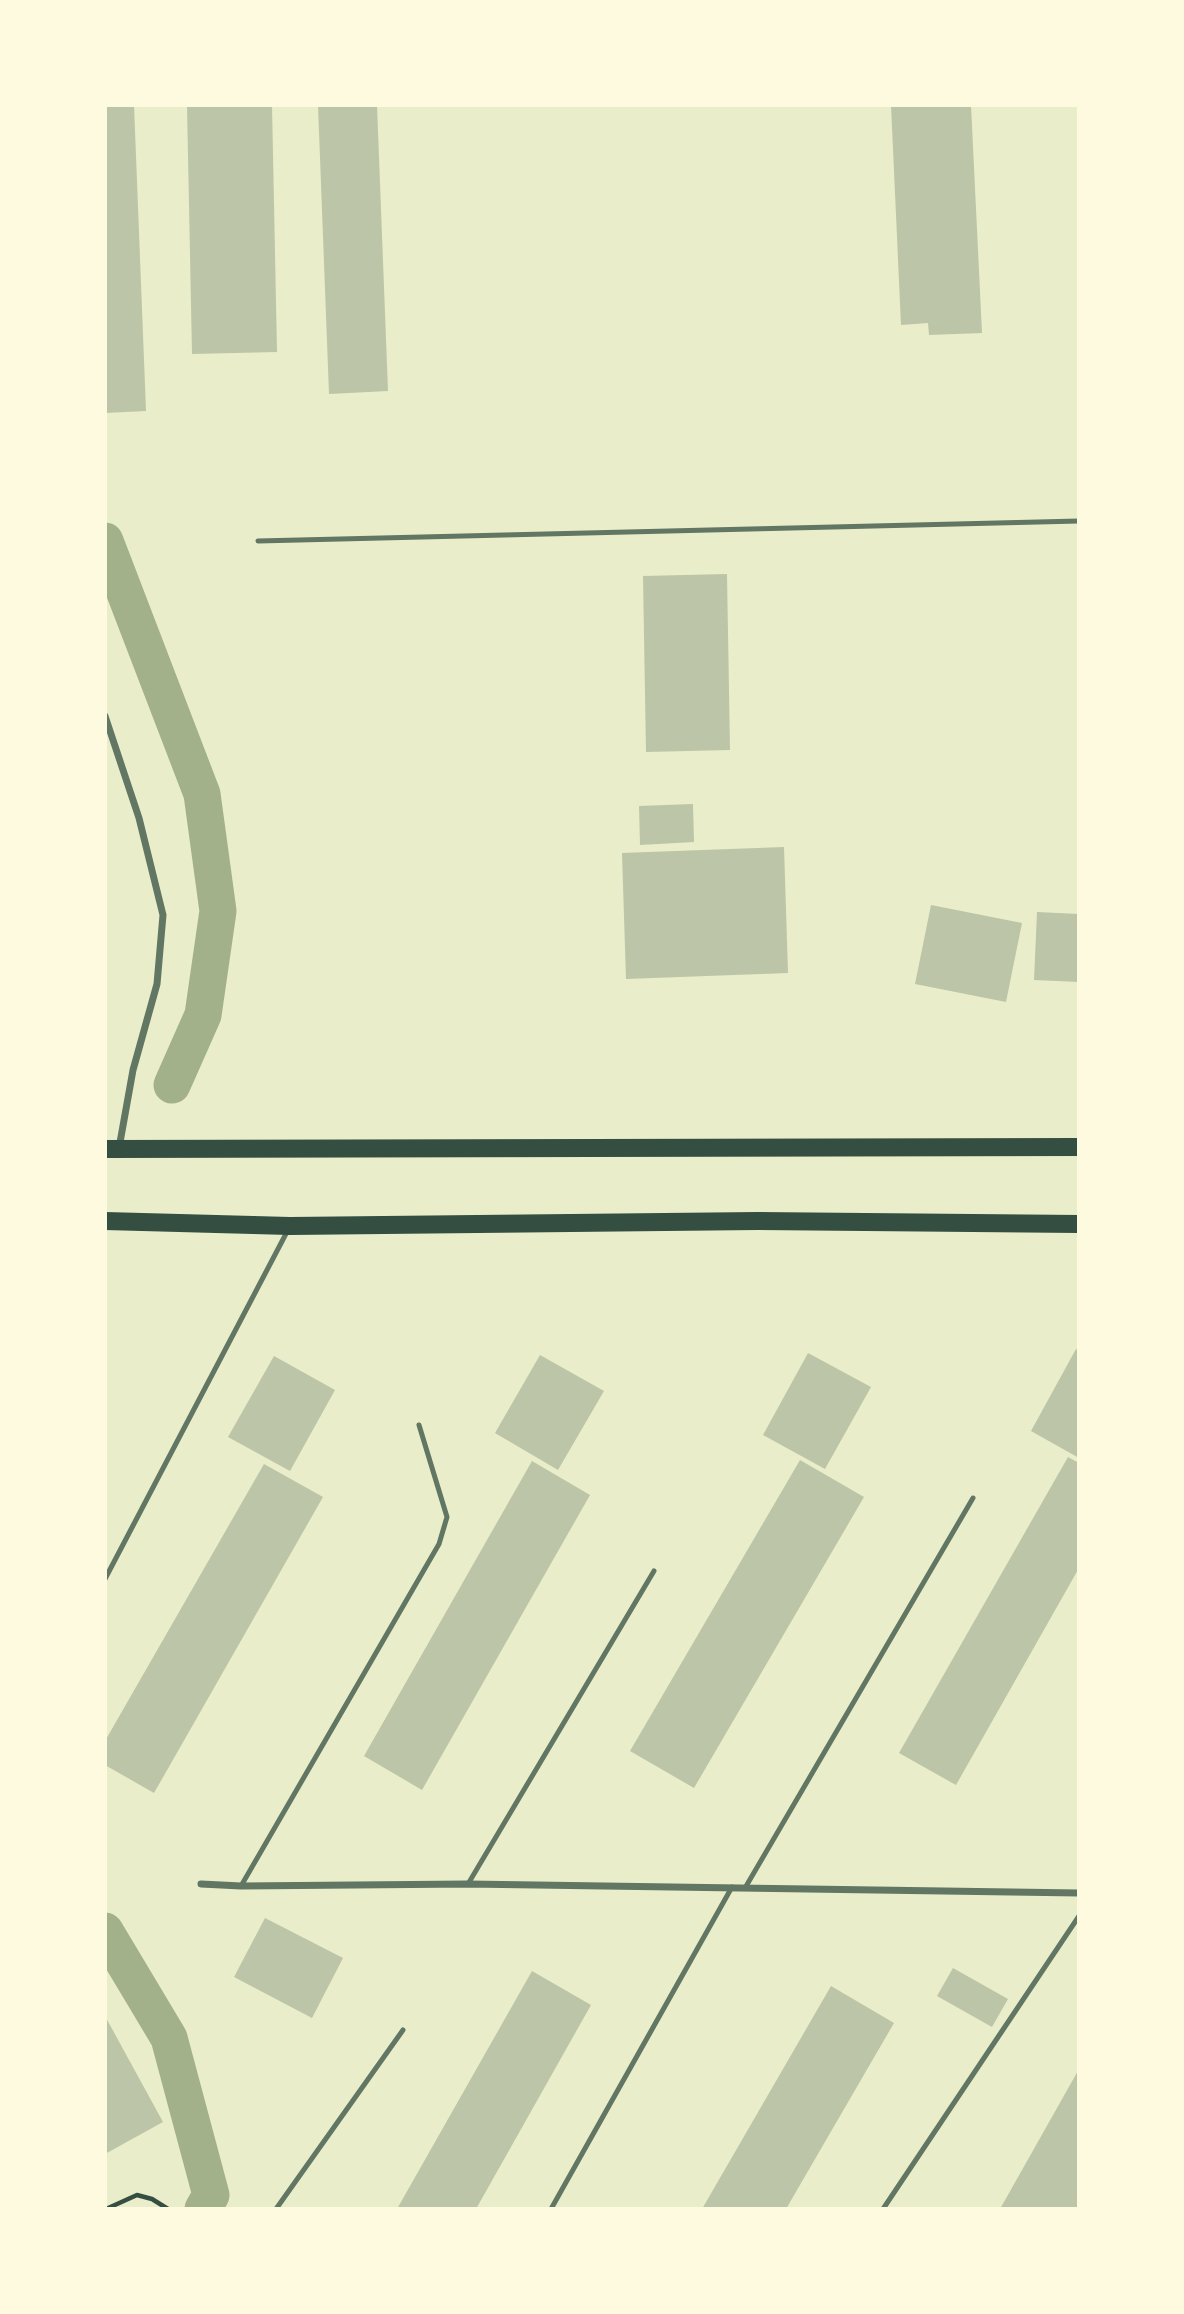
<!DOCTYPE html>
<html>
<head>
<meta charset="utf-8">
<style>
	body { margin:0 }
	#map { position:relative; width:1184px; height:2314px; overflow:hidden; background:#e9edc9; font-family:"Times New Roman",serif }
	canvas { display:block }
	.frame { position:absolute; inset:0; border:107px solid #fefae0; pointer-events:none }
</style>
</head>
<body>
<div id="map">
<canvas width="1184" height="2314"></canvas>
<div class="frame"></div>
</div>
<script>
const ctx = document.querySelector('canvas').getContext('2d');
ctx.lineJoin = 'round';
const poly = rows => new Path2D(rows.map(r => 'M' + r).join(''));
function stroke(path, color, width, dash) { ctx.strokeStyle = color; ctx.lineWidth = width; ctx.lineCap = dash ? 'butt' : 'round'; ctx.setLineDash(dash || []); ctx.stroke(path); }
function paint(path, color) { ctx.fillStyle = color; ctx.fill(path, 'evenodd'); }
const canal = poly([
	[105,541,202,794,218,911,203,1015,172,1085],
	[105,1931,169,2038,211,2195,203,2209]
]);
const building = poly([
	[105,105,134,105,146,411,105,413],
	[187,105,272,105,277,352,192,354],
	[318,105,377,105,388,391,329,394],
	[891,105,971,105,982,333,929,335,928,323,901,325],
	[727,574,730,750,646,752,643,576],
	[693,804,694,842,640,845,639,806],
	[784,847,788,973,626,979,622,853],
	[931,905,1022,923,1006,1002,915,984],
	[1037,912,1079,914,1079,982,1034,980],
	[1076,1349,1079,1351,1079,1458,1031,1431],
	[808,1353,871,1387,825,1469,763,1435],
	[540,1355,604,1391,558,1470,495,1433],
	[274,1356,335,1390,290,1471,228,1437],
	[1068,1457,1079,1463,1079,1568,956,1785,899,1753],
	[800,1460,864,1497,694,1788,630,1751],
	[532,1461,590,1495,422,1790,364,1756],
	[264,1464,323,1497,154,1793,105,1765,105,1741],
	[265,1918,343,1958,312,2018,234,1977],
	[953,1968,1008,1999,992,2027,937,1996],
	[532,1971,591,2005,476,2209,397,2209],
	[831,1986,894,2023,786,2209,702,2209],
	[105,2016,163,2122,105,2154],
	[1079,2069,1079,2209,1000,2209]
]);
const path = poly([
	[106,2209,137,2195,152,2199,168,2209]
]);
const service = poly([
	[258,541,1079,521],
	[105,1579,289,1228],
	[468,1884,654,1571],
	[241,1886,439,1544,447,1517,419,1425],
	[745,1888,973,1498],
	[276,2209,403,2030],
	[551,2209,732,1887],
	[883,2209,1079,1916]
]);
const minor = poly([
	[105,716,139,818,163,915,157,984,133,1070,119,1148],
	[201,1884,241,1886,468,1884,1079,1893]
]);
const primary = poly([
	[105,1149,1079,1147],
	[105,1221,290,1226,758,1221,1079,1224]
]);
stroke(canal, '#a3b18a', 37);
paint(building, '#bcc5a7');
stroke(path, '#344e41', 4.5);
stroke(service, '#617663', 5);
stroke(minor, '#617663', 7);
stroke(primary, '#344e41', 18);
</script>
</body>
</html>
